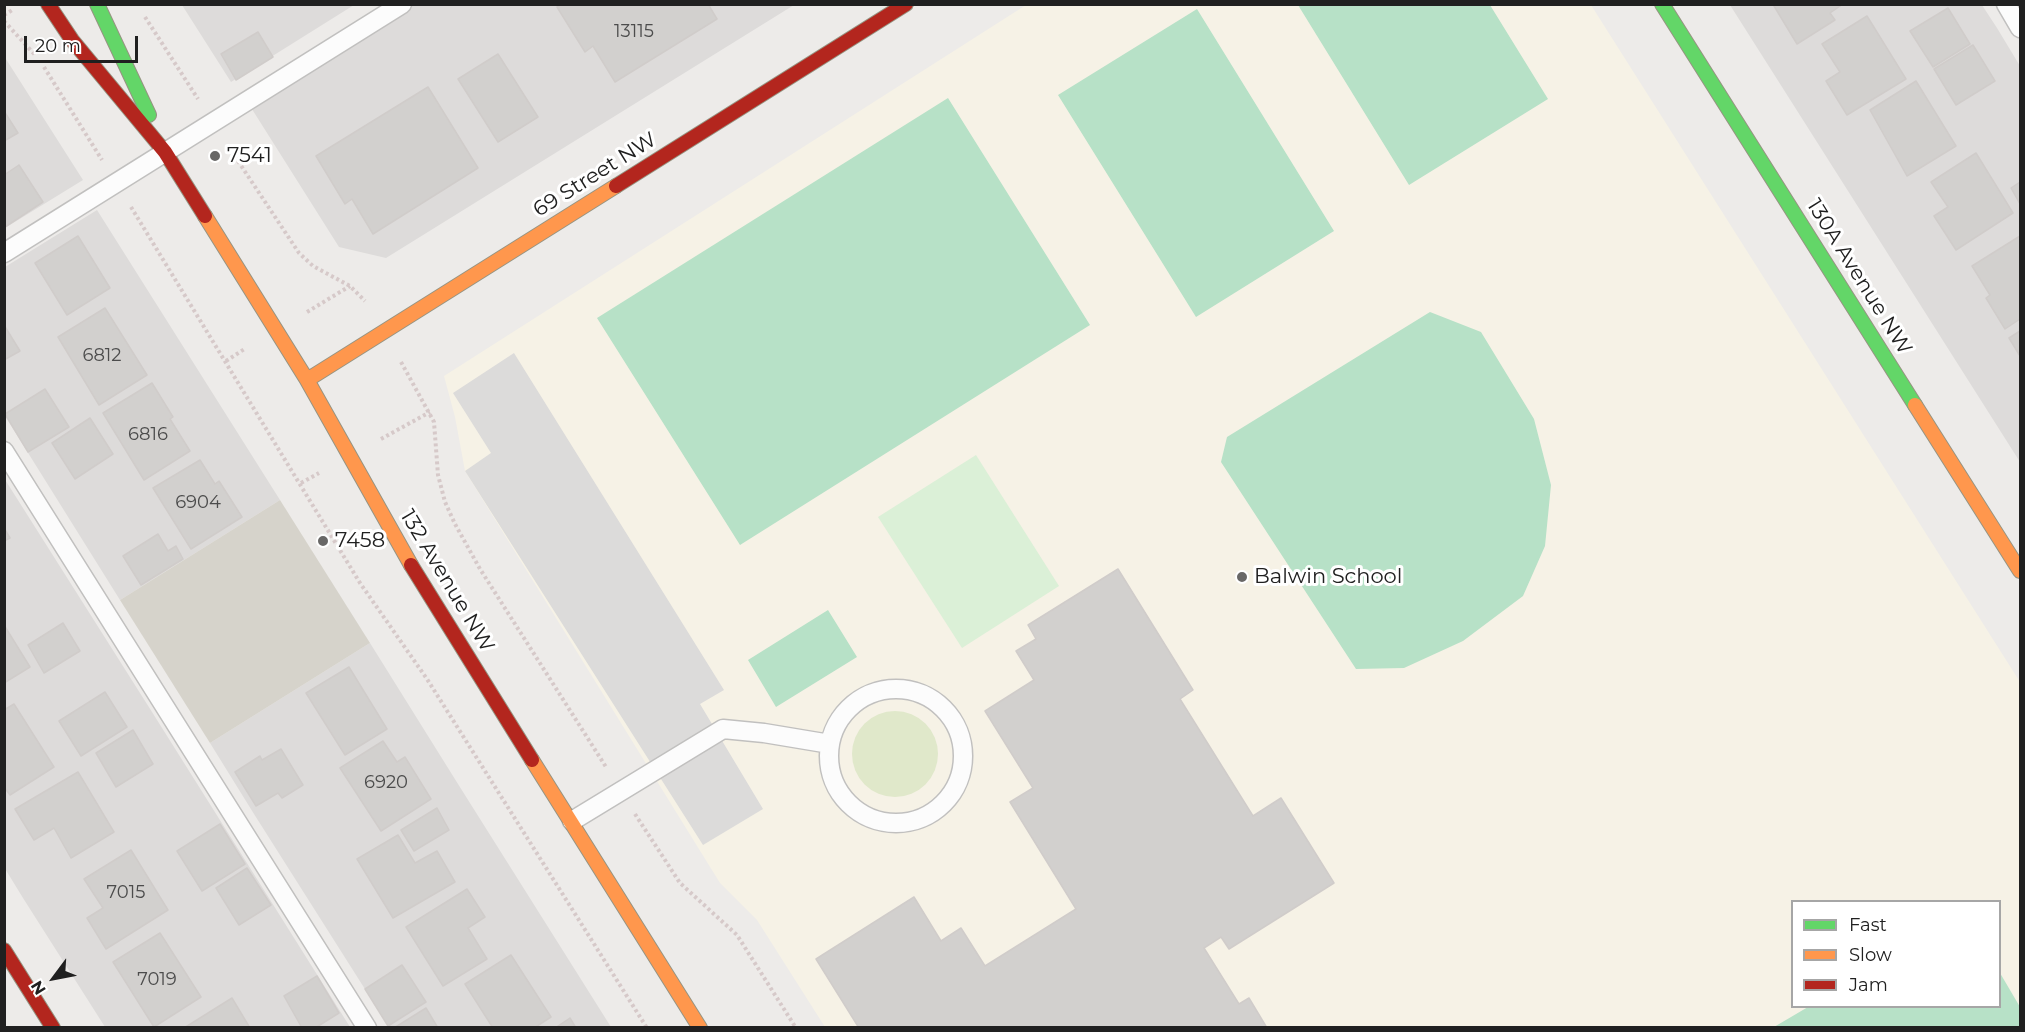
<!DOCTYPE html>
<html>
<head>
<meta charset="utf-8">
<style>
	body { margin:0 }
	#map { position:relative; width:2025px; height:1032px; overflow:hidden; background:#edebe9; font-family:Montserrat,sans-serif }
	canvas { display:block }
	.frame { position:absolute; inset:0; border:6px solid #202020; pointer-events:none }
	.legend { position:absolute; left:1791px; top:900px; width:210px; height:108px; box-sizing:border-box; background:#fff; border:2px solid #a6a6a6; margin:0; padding:8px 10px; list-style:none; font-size:18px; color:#202020 }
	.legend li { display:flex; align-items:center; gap:12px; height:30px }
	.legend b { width:30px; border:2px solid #a6a6a6 }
	.north { position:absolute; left:24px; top:948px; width:60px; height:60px; -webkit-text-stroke:4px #fff; paint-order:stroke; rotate:238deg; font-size:16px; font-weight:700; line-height:24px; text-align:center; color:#202020 }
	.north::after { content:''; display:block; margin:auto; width:21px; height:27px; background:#202020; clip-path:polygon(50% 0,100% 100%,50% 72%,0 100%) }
	.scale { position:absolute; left:24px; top:36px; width:114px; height:27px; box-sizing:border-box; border:3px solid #202020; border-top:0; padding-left:8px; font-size:18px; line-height:21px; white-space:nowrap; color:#202020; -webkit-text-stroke:4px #fff; paint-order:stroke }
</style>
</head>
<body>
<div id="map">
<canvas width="2025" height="1032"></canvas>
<div class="frame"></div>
<ul class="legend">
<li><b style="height:8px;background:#63d668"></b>Fast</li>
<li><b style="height:8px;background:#ff974d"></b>Slow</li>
<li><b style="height:8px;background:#b3261e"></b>Jam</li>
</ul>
<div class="north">N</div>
<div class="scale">20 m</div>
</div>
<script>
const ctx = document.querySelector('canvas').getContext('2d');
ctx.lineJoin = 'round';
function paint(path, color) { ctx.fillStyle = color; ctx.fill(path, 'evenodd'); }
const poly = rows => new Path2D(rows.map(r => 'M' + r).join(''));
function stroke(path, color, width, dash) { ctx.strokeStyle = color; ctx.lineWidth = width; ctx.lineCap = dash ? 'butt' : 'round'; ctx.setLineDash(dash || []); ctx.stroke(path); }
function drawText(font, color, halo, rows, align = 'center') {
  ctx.font = font + ' Montserrat,sans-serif'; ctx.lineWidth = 6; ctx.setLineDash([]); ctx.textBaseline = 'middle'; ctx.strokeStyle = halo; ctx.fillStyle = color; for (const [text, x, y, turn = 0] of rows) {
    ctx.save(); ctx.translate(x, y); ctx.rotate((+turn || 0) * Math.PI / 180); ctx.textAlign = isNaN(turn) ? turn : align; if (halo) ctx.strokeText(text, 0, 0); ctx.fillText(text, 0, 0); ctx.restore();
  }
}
const residential = poly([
	[182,5,354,5,231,82],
	[413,5,794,5,386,258,339,247,250,106],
	[1730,5,1982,5,1997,28,2020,66,2020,462],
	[4,56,83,180,5,228,4,228],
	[97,210,280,500,120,600,5,416,5,267],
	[4,478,152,712,350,1027,105,1027,23,898,4,867],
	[370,643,458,784,611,1027,389,1027,254,814,210,743]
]);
const education = poly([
	[1026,5,1591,5,2020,682,2020,1027,825,1027,757,920,720,883,465,471,455,417,444,376],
	[1792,902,2000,902,2000,1006,1792,1006]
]);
const religious = poly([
	[514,353,724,690,700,704,763,809,703,845,465,471,491,453,453,393]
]);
const construction = poly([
	[280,500,370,643,210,743,120,600]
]);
const grass = poly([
	'852 754a43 43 0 1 1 86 0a43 43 0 1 1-86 0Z'
]);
const park = poly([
	[976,455,1059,586,962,648,878,517]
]);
const pitch = poly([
	[1298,5,1490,5,1548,99,1409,185],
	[1197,9,1334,231,1196,317,1058,95],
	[948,98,1090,325,740,545,597,318],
	[1430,312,1481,332,1534,419,1551,485,1545,546,1523,596,1463,641,1404,668,1356,669,1221,462,1227,437],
	[828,610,857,657,776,707,748,660],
	[2000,973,2020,1007,2020,1027,1774,1027,1808,1007,2000,1006]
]);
const building = poly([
	[562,4,708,4,717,19,615,82,593,46,585,52,557,7,562,4],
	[1777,4,1843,4,1830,13,1835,20,1797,44,1774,6,1777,4],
	[1948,8,1970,44,1933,67,1910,31,1948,8],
	[1867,16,1906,79,1847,115,1826,81,1840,72,1822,44,1867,16],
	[258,32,273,57,236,80,221,54,258,32],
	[1973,45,1995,81,1956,105,1934,69,1973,45],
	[498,54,538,117,498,142,458,79,498,54],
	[1916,81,1956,146,1907,176,1870,110,1916,81],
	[428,87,478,168,373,234,352,199,345,204,316,156,428,87],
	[4,111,18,133,4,141,4,111],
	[1976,153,2013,213,1956,250,1934,216,1948,207,1931,182,1976,153],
	[19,165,43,202,5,227,4,175,19,165],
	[2020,182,2020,204,2011,188,2020,182],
	[78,236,110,288,67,315,35,263,78,236],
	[2020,236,2020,319,2005,329,1986,298,1990,295,1972,266,2020,236],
	[105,308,147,375,99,405,58,337,105,308],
	[4,325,20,351,4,360,4,325],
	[2020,331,2020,356,2009,338,2020,331],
	[152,383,173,417,170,419,190,451,144,480,103,413,152,383],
	[45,389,69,427,28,452,5,414,45,389],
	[90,418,113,454,75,479,52,443,90,418],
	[200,460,215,484,219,481,242,517,191,549,153,488,200,460],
	[4,528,10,538,4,541,4,528],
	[158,534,168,551,176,546,183,559,141,585,123,556,158,534],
	[1118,569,1193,690,1180,699,1253,816,1281,798,1334,883,1229,949,1221,937,1204,948,1239,1004,1249,998,1267,1028,859,1028,816,959,914,897,941,941,961,928,985,966,1076,909,1010,802,1033,788,985,711,1034,680,1016,651,1036,639,1028,625,1118,569],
	[63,623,80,651,44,673,28,645,63,623],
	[4,625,30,667,4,683,4,625],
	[349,667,387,729,345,755,306,693,349,667],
	[105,692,127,727,81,756,59,721,105,692],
	[14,704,54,767,10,795,4,787,4,710,14,704],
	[133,730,153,764,116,787,96,753,133,730],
	[383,741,397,762,405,757,431,799,381,831,340,768,383,741],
	[281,749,303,785,282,798,278,793,256,806,235,772,260,756,262,760,281,749],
	[78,772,114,832,71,858,54,828,34,840,15,809,78,772],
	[437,808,449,830,414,851,401,830,437,808],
	[220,824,245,864,202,891,177,851,220,824],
	[398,835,415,863,437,851,455,882,393,918,357,859,398,835],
	[131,850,168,910,106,949,87,918,103,908,84,879,131,850],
	[247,868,271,905,239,925,216,888,247,868],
	[467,889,485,917,468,928,487,959,443,986,406,927,467,889],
	[160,933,201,997,154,1027,113,962,160,933],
	[511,955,551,1017,534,1028,493,1028,465,984,511,955],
	[402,965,426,1002,388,1026,365,989,402,965],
	[317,976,339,1013,315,1028,302,1028,284,996,317,976],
	[232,998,250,1028,184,1028,232,998],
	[426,1008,438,1028,394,1028,426,1008],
	[570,1018,576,1028,555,1028,570,1018]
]);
const path = poly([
	[4,15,14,9],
	[145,17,198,99],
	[4,21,36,56],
	[44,67,102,160],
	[228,146,299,253,313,266,350,286,365,301],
	[131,207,360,583,427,679,647,1028],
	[307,312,350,286],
	[226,361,246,348],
	[401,362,434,422,438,475,445,502,455,524,480,569,606,767],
	[381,439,430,412],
	[301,483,319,473],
	[635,814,680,883,737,935,796,1028]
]);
const lane = poly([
	[2006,4,2020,28],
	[4,253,402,4],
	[4,451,367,1028],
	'829 756a67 67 0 1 1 134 0a67 67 0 1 1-134 0Z',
	[572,821,723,729,764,733,830,744]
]);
const fast = poly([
	[97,4,149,115],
	[1662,4,1915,405]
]);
const slow = poly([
	[205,216,307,380,411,565],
	[307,380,616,186],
	[1915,405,2020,571],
	[532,760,700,1028]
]);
const jam = poly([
	[48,4,72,40,165,152,205,216],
	[616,186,906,4],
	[411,565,532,760],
	[4,950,53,1028]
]);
const markers = [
	[215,156,6,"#686766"],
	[323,541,6,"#686766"],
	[1242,577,6,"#686766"]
];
const numberNames = [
	["13115",634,32],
	["6812",102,356],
	["6816",148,435],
	["6904",198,503],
	["6920",386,783],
	["7015",126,893],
	["7019",157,980]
];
const poiNames = [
	["7541",227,156],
	["7458",335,541],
	["Balwin School",1254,577]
];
const streetNames = [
	["69 Street NW",595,175,-32],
	["130A Avenue NW",1859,277,58],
	["132 Avenue NW",447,581,59]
];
paint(residential, '#dddbda');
paint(education, '#f6f2e6');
paint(religious, '#dcdbda');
paint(construction, '#d6d3cb');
paint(grass, '#e0e8ca');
paint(park, '#dbf0d7');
paint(pitch, '#b7e1c7');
paint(building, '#d2d0ce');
stroke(building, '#d0ccca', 1.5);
stroke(lane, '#c1c0bf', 21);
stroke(fast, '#969482', 16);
stroke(slow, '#969482', 16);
stroke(jam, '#969482', 16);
stroke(path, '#d6c9c9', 4, [3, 3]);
stroke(lane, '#fcfcfc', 18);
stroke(fast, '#63d668', 14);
stroke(slow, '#ff974d', 14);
stroke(jam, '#b3261e', 14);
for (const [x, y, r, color] of markers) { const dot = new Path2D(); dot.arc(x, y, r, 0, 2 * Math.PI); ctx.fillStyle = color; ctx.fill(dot); stroke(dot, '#fff', 2); }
drawText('18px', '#4c4c4c', null, numberNames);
drawText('21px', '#202020', '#fff', poiNames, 'left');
drawText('21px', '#202020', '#fff', streetNames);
</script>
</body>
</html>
